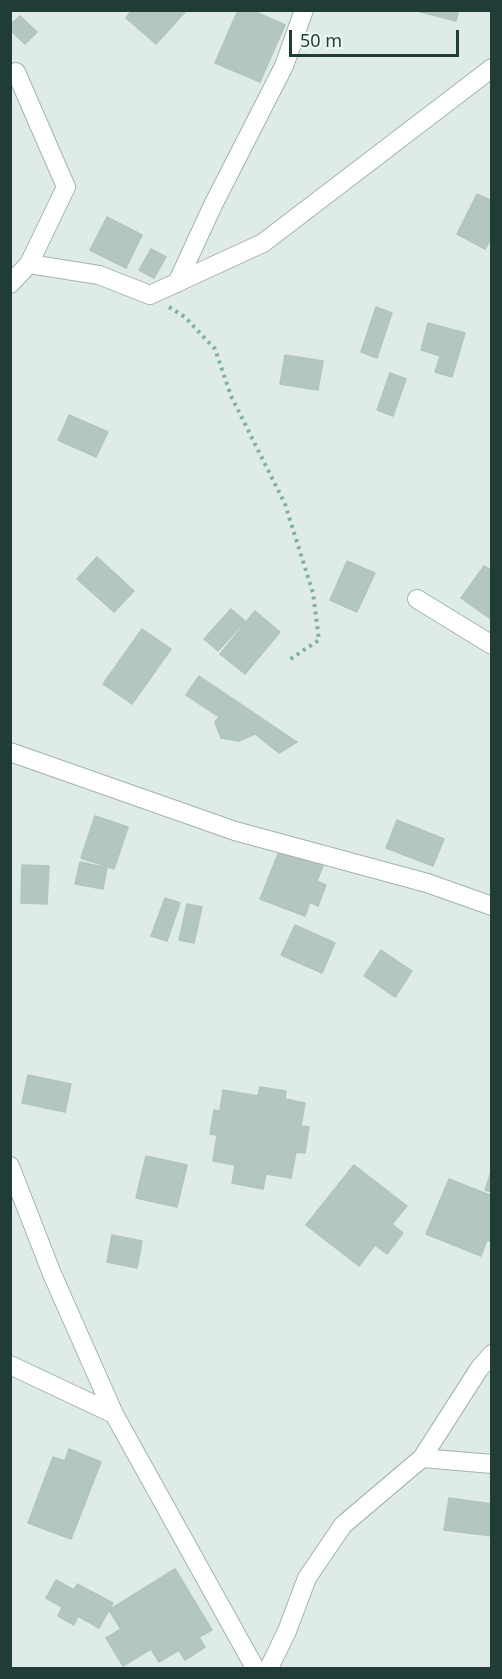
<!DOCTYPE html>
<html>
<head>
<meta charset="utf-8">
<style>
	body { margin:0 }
	#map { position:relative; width:502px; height:1679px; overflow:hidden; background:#dfebe7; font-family:"Noto Sans",sans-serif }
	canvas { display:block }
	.frame { position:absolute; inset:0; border:12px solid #1f3c37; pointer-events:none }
	.scale { position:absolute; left:289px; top:30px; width:170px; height:27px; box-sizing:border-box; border:3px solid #1f3c37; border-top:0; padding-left:8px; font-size:18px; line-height:21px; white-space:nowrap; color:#1f3c37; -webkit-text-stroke:4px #f0f8f4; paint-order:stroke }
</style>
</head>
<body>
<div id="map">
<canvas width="502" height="1679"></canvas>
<div class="frame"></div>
<div class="scale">50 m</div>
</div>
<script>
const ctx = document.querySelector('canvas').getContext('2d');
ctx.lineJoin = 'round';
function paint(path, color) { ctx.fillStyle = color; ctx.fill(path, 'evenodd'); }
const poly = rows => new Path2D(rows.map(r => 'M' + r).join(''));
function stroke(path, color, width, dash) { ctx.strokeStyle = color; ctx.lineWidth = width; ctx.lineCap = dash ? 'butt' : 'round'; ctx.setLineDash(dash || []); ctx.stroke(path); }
const building = poly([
	[132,10,185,10,186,11,156,44,126,18,132,10],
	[238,10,251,10,285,25,260,82,215,63,238,10],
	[413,10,459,10,456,21,413,10],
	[20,16,37,32,25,44,10,30,10,25,20,16],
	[477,194,492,201,492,237,485,249,457,234,477,194],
	[107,217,142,235,126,268,90,250,107,217],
	[151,249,166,257,154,278,139,270,151,249],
	[376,307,392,313,377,358,361,352,376,307],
	[428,323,465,333,452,377,435,372,440,356,421,350,428,323],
	[285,355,323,361,318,390,280,384,285,355],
	[390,373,406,379,393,416,377,410,390,373],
	[69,415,108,432,96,457,58,440,69,415],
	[97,557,134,591,114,612,77,579,97,557],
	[347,561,375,573,357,612,330,600,347,561],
	[484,566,492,571,492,620,461,598,484,566],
	[231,609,245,621,218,651,204,639,231,609],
	[255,611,280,632,245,674,220,654,255,611],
	[142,629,171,649,132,704,103,684,142,629],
	[199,676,297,742,279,753,255,734,239,741,221,738,215,722,219,717,186,695,199,676],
	[95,816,128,827,114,869,81,858,95,816],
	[397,820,444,839,433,866,386,848,397,820],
	[280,849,323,866,317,881,326,885,318,906,310,902,305,916,260,899,280,849],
	[80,862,107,868,103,889,75,884,80,862],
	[22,865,49,866,47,904,21,903,22,865],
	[165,898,180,903,167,941,151,936,165,898],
	[187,904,202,907,194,943,179,940,187,904],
	[295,925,335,943,322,973,281,955,295,925],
	[381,950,412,971,395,997,364,976,381,950],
	[28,1075,71,1084,65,1112,22,1103,28,1075],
	[260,1087,286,1091,285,1099,305,1103,301,1126,309,1127,305,1153,296,1152,291,1178,266,1174,263,1189,232,1183,235,1165,213,1161,217,1135,210,1134,214,1110,220,1111,223,1090,258,1096,260,1087],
	[146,1156,187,1165,177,1207,136,1198,146,1156],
	[354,1165,407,1206,392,1224,403,1233,387,1254,375,1245,359,1266,306,1225,354,1165],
	[492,1169,492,1192,485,1190,492,1169],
	[449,1179,492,1196,492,1242,487,1240,481,1256,426,1234,449,1179],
	[112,1235,142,1241,137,1268,107,1262,112,1235],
	[69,1449,101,1462,71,1539,28,1523,53,1457,65,1461,69,1449],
	[449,1498,492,1504,492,1536,444,1530,449,1498],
	[175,1569,212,1630,199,1637,205,1647,185,1660,179,1650,159,1662,151,1649,123,1666,106,1638,121,1629,109,1610,175,1569],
	[56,1580,74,1590,77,1584,113,1603,99,1628,78,1616,74,1625,58,1616,62,1607,46,1598,56,1580]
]);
const path = poly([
	[169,307,185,317,215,349,231,396,285,504,313,593,319,640,289,660]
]);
const minor = poly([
	[29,264,99,275,150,295,263,243,492,68],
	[177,283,213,205,284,66,304,10],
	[10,284,29,264,66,187,16,72],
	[417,599,492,645],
	[10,752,235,831,427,883,492,906],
	[10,1166,52,1274,114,1414,255,1668],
	[10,1365,114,1414],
	[422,1458,492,1464],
	[269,1668,287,1631,307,1578,343,1525,422,1458,479,1369,492,1354]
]);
paint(building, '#b4c6c0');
stroke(building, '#b1c5bf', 1.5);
stroke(minor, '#a2b3af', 20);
stroke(path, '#7eb0a6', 4, [3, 4.5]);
stroke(minor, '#fff', 18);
</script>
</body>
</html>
